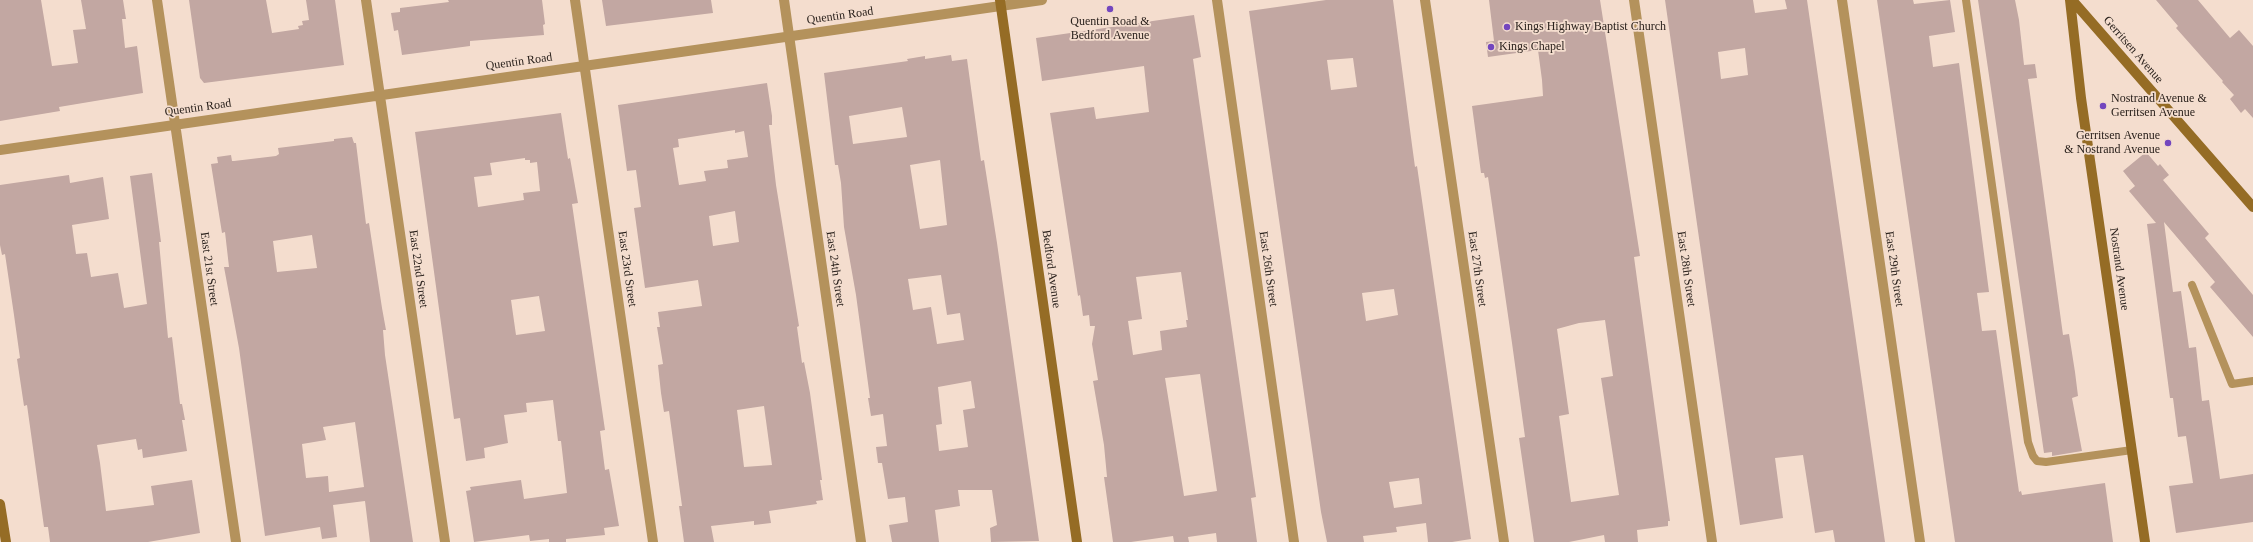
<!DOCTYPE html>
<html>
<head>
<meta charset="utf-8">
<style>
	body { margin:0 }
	canvas { display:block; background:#f4ddce }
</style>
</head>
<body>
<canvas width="2253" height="542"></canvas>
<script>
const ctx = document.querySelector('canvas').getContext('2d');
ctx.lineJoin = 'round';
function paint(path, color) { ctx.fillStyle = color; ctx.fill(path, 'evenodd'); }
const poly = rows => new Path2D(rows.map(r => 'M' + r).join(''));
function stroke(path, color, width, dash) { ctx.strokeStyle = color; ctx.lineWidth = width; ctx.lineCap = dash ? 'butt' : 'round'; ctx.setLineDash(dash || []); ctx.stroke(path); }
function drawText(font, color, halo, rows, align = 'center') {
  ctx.font = font + ' Georgia,serif'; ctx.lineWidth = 3.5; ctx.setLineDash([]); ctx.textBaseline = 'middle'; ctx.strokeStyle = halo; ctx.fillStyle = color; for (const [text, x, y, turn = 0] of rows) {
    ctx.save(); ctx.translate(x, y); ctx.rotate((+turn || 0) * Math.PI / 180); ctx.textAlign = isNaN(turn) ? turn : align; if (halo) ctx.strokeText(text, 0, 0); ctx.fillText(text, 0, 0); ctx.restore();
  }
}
const building = poly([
	[0,0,41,0,52,66,78,63,73,30,86,29,81,0,123,0,126,19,122,19,125,48,137,46,143,93,59,107,60,111,0,121],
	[189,0,266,0,272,33,299,29,298,26,303,25,302,21,309,20,306,0,335,0,344,65,204,83,200,78],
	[448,0,542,0,545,24,543,25,544,35,470,41,470,46,402,55,398,30,394,31,391,13,400,12,400,8,449,2],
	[602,0,711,0,713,13,606,26],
	[1326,0,1393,0,1412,145,1415,167,1417,166,1471,539,1452,542,1428,542,1426,523,1396,527,1397,532,1363,536,1364,542,1327,542,1321,512,1249,11],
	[1353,58,1357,87,1331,90,1327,60],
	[1394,289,1398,315,1366,321,1362,293],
	[1419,478,1422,504,1394,508,1389,482],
	[1489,0,1600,0,1640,256,1634,257,1670,521,1668,521,1668,526,1637,530,1638,542,1605,542,1604,535,1569,542,1534,542,1519,438,1525,437,1512,343,1488,177,1485,178,1484,173,1481,173,1472,106,1543,96,1542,80,1538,50,1488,57,1486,42,1494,41],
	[1605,320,1613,376,1601,378,1619,495,1571,502,1559,416,1569,414,1557,329,1579,323],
	[1665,0,1753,0,1755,13,1787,9,1785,0,1807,0,1885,542,1835,542,1833,530,1815,533,1803,455,1775,458,1783,518,1740,525],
	[1745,48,1748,75,1721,79,1718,52],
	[1877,0,1913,0,1914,4,1950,0,1955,32,1929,36,1933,67,1959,63,1989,292,1977,293,1982,331,1996,330,2019,492,2021,491,2022,495,2105,483,2113,542,1955,542],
	[1978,0,2015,0,2019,20,2024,65,2035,64,2037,78,2028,79,2063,335,2069,334,2075,372,2078,396,2072,398,2082,451,2052,456,2052,452,2044,453],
	[2156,0,2198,0,2230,38,2239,30,2253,46,2253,118,2245,109,2241,113,2230,99,2234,95,2222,82,2223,81,2176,28,2178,26],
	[1194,15,1201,57,1193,59,1256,497,1251,498,1257,542,1217,542,1216,533,1188,537,1189,542,1174,542,1173,536,1131,542,1113,542,1104,477,1107,477,1104,445,1093,381,1098,380,1092,344,1095,326,1090,326,1089,315,1083,316,1080,295,1078,296,1050,113,1094,107,1096,119,1149,112,1144,66,1042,81,1036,38],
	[1181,272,1188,320,1186,320,1187,327,1160,331,1162,350,1133,355,1128,321,1142,319,1136,277],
	[1200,374,1217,491,1184,496,1165,378],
	[951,55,952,61,967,59,981,161,984,160,997,243,1039,541,991,542,990,528,997,525,992,490,958,490,960,506,935,510,939,542,892,542,889,525,908,522,905,497,888,499,882,463,878,463,876,447,887,446,883,414,871,416,868,398,870,398,856,295,844,227,841,183,838,165,835,165,824,73,908,61,907,59,925,56,925,59],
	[902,107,907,137,853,144,849,116],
	[940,160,947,225,920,229,910,165],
	[941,275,947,315,960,313,964,340,937,344,931,307,913,310,908,279],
	[971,381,975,408,963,410,968,447,939,451,936,425,942,424,938,387],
	[767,83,772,116,772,125,769,125,776,185,799,326,797,327,802,363,804,362,810,393,822,480,820,480,823,500,816,501,817,504,769,511,771,523,754,525,754,521,711,526,714,542,684,542,679,506,682,506,669,411,664,412,661,393,658,365,663,364,657,327,660,327,658,312,702,306,698,280,645,288,634,208,641,207,636,170,627,171,618,105],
	[735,130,735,133,744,131,748,157,727,160,728,168,704,171,706,181,679,185,673,148,679,147,678,139],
	[735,211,739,242,713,246,709,216],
	[764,406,772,465,744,467,737,410],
	[561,113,568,159,570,158,578,203,572,204,605,430,600,431,605,470,609,469,619,526,604,528,605,535,566,539,566,542,549,542,549,539,530,541,529,535,474,542,466,491,471,490,470,487,521,480,524,499,567,493,561,441,558,441,553,400,526,403,527,412,504,415,508,443,484,448,485,458,466,461,460,418,454,419,415,132],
	[525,158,525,160,530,160,530,163,537,162,540,191,523,193,524,200,478,207,474,177,492,175,490,163],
	[539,296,545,331,516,335,511,300],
	[352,137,354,143,356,143,366,224,369,223,382,308,386,330,383,330,385,355,413,542,370,542,365,501,333,505,337,537,322,539,320,527,265,536,239,348,224,267,229,267,225,232,222,233,211,164,218,163,217,157,231,155,232,161,234,161,276,156,279,154,278,148,334,141,334,139],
	[312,235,317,268,277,272,273,241],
	[355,422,364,487,329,492,328,476,306,478,302,444,326,440,323,427],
	[2146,152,2158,166,2160,164,2169,175,2163,180,2209,234,2205,238,2253,295,2253,337,2210,287,2215,282,2164,222,2173,292,2181,291,2189,348,2196,347,2202,401,2209,400,2220,479,2253,474,2253,522,2176,533,2169,486,2193,483,2186,436,2178,437,2173,398,2170,398,2147,224,2156,223,2129,191,2135,186,2123,171],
	[152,173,161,242,159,242,168,338,172,337,180,404,182,404,185,420,182,420,187,451,143,458,142,449,138,450,136,439,97,445,100,463,106,511,154,505,151,486,192,480,200,533,148,542,50,542,48,527,44,527,27,405,24,406,17,359,20,358,14,315,5,254,2,255,0,245,0,185,69,175,70,183,103,177,109,219,72,225,76,254,87,253,91,277,118,273,124,308,147,304,130,176]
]);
const lane = poly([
	[1966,0,2028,442,2033,456,2037,461,2046,462,2132,450],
	[2192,285,2232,384,2253,381]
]);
const street = poly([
	[157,0,236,542],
	[366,0,445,542],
	[575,0,653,542],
	[784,0,861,542],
	[1217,0,1294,542],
	[1425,0,1504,542],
	[1634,0,1712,542],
	[1842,0,1920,542],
	[0,150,1042,0]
]);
const secondary = poly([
	[1000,0,1077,542],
	[2070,0,2081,98,2145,542],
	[2072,0,2253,207],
	[0,504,6,542]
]);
const markers = [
	[1110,9,4,"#7346be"],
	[1507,27,4,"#7346be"],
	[1491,47,4,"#7346be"],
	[2103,106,4,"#7346be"],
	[2168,143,4,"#7346be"]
];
const streetNames = [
	["Quentin Road",840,16,-8],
	["Gerritsen Avenue",2133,50,49],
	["Quentin Road",519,62,-8],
	["Quentin Road",198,108,-8],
	["East 21st Street",209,269,82],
	["East 22nd Street",418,269,82],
	["East 23rd Street",627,269,82],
	["East 24th Street",835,269,82],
	["Bedford Avenue",1051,269,82],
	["East 26th Street",1268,269,82],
	["East 27th Street",1477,269,82],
	["East 28th Street",1686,269,82],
	["East 29th Street",1894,269,82],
	["Nostrand Avenue",2119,269,82]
];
const poiNames = [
	["Quentin Road &",1110,22,"center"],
	["Bedford Avenue",1110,36,"center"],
	["Kings Highway Baptist Church",1515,27],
	["Kings Chapel",1499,47],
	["Nostrand Avenue &",2111,99],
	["Gerritsen Avenue",2111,113],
	["Gerritsen Avenue",2160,136,"right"],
	["& Nostrand Avenue",2160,150,"right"]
];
paint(building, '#c2a7a2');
stroke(lane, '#b4925c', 8);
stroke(street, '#b4925c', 10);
stroke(secondary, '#956c25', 10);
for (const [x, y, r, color] of markers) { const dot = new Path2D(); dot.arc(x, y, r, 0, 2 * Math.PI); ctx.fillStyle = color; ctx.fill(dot); stroke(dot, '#f4ddce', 1.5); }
drawText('12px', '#2a211c', '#f4ddce', streetNames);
drawText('12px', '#2a211c', '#f4ddce', poiNames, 'left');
</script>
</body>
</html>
